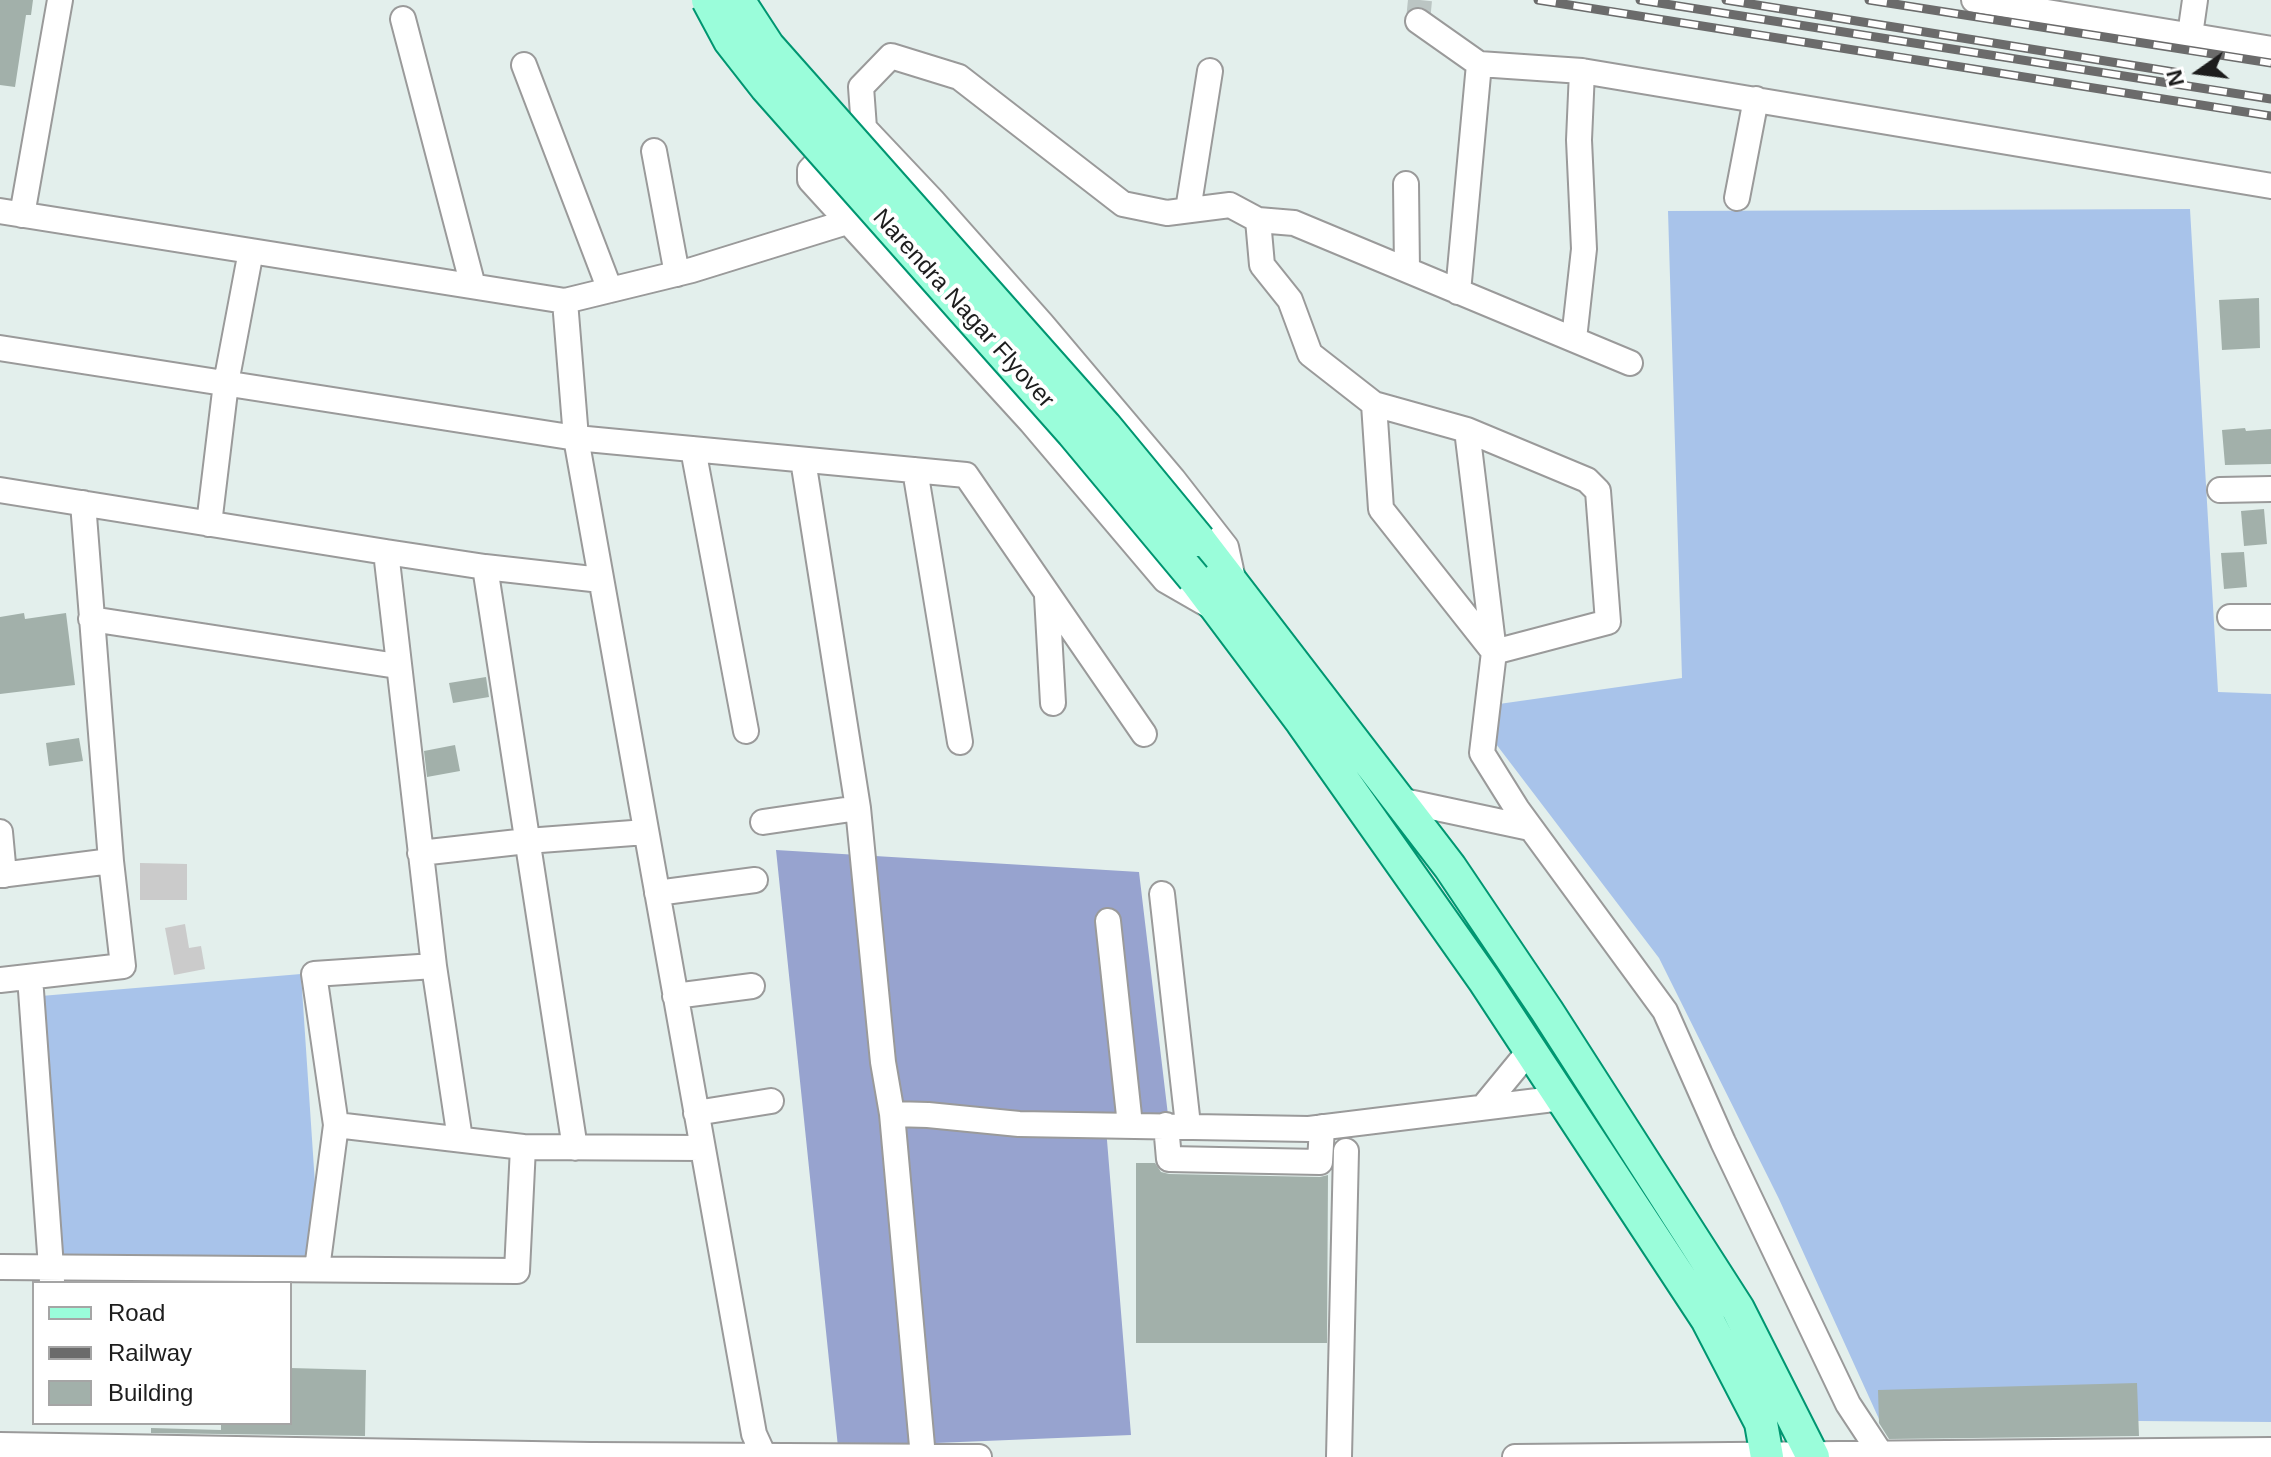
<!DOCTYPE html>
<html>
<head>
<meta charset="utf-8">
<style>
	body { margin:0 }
	#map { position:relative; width:2271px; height:1457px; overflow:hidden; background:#e3efec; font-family:Arial,sans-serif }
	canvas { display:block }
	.legend { position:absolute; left:32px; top:1281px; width:260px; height:144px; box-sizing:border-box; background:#fff; border:2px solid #a5a5a5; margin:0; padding:10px 14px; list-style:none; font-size:24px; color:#1d1d1d }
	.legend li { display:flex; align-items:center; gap:16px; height:40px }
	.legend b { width:40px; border:2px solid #a5a5a5 }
	.north { position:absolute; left:2159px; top:32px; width:80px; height:80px; -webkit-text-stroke:6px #fff; paint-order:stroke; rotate:256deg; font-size:22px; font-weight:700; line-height:32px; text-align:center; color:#1d1d1d }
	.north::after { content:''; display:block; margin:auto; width:28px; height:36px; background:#1d1d1d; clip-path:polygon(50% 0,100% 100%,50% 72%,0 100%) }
</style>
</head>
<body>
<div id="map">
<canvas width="2271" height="1457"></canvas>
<ul class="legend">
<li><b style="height:10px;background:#9afdda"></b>Road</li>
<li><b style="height:10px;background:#6b6b6b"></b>Railway</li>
<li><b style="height:22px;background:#a2b0aa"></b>Building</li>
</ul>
<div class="north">N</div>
</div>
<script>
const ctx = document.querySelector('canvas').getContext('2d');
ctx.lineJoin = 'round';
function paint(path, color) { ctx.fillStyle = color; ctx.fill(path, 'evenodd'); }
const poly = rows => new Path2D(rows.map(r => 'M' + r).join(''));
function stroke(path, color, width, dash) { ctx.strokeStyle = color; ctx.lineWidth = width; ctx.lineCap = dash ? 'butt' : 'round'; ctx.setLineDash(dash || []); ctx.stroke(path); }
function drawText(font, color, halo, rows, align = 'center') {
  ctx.font = font + ' Arial,sans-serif'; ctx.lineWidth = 8; ctx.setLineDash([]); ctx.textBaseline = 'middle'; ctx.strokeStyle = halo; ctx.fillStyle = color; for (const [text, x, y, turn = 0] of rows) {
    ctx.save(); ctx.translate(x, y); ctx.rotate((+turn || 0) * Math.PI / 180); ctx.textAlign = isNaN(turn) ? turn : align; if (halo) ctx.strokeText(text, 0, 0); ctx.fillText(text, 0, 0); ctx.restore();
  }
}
const religious = poly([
	[140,863,187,864,187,900,140,900],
	[185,924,189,948,201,946,205,969,174,975,165,928]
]);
const grass = poly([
	[2190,209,2218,692,2271,694,2271,1422,1879,1419,1779,1199,1659,958,1496,744,1499,704,1682,678,1668,211],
	[301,974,320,1259,63,1257,41,996]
]);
const forest = poly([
	[776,850,1139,872,1168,1115,1106,1128,1131,1435,838,1447]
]);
const building = poly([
	[0,0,33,0,31,15,26,15,15,87,0,85],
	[2259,298,2260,348,2222,350,2219,300],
	[2245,428,2246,431,2271,429,2271,464,2225,465,2222,430],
	[2264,509,2267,544,2244,546,2241,511],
	[2244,552,2247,587,2224,589,2221,553],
	[24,613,25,619,66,613,75,685,0,694,0,617],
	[486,677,489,697,453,703,449,683],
	[79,738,83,761,49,766,46,743],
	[455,745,460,771,427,777,424,751],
	[1136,1163,1155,1163,1161,1172,1169,1174,1320,1177,1328,1175,1327,1343,1136,1343],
	[290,1368,366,1370,365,1436,151,1433,151,1428,221,1430,221,1423,290,1423],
	[2137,1383,2139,1436,1889,1439,1879,1423,1878,1390]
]);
const minorTunnel = poly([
	[1418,21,1420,0]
]);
const minor = poly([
	[1974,0,2271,49],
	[403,19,473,286],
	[1418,21,1479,64],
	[2190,35,2195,0],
	[524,65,610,290],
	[1582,71,2271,186],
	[864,128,861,87,891,56,959,77,1123,204,1167,213,1230,205,1258,220,1262,265,1290,300,1310,354,1374,404],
	[654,151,677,274],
	[1406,184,1407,270],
	[1737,198,1756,99],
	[1188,210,1210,71],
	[0,211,565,301,576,438,966,475,1144,734],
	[22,215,60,0],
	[1258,220,1294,223,1630,363],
	[1458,292,1479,64,1582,71,1579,140,1584,249,1574,339],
	[565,301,692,270,847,222],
	[0,348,576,438,754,1434,764,1456],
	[1467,430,1494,652,1608,622,1598,491,1587,480,1467,430,1374,404,1381,509,1494,652,1482,753,1517,809,1665,1011,1723,1142,1848,1404,1881,1454],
	[693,449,746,731],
	[915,470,960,742],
	[0,490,386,552],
	[2220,490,2271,489],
	[209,524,226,383,251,251],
	[485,567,575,1148],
	[1047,596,1053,703],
	[1212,607,1165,580,1031,422,810,180,810,170,852,125,864,128,932,200,1042,324,1173,479,1226,547,1233,579],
	[2230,617,2271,617],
	[91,619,397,666],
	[1399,800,1530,828],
	[858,808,883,1062,892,1114,923,1457],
	[763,822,858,808,803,460],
	[0,832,4,875],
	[420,853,527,841,646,832],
	[0,875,111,861,83,503],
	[657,893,755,880],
	[1162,894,1188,1125],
	[1108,921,1130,1125],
	[434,966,460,1139],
	[30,977,52,1281],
	[0,980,123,966,111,861],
	[675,996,752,986],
	[1484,1106,1530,1050],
	[696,1113,771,1101],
	[892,1114,928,1115,1019,1124,1309,1129,1562,1098],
	[1166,1125,1169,1159,1320,1162,1322,1127],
	[523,1147,702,1148],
	[0,1267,517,1271,523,1147,336,1125,314,974,434,966,386,552,485,567,601,580],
	[317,1269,336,1125],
	[0,1445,591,1455,979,1457],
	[1339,1457,1346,1151],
	[1515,1457,2271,1450]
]);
const major = poly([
	[1199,540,1450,867,1547,1011,1738,1309,1813,1457],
	[1194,578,1302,722,1484,980,1707,1319,1761,1423,1767,1457]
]);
const rail = poly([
	[1538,0,2271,116],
	[1640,0,2271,99],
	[1726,0,2180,73],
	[1869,0,2271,63]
]);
const majorBridge = poly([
	[708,0,730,41,766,87,1073,433,1194,578],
	[738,0,768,46,1105,426,1199,540]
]);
const streetNames = [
	["Narendra Nagar Flyover",963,309,48]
];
paint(religious, '#cbcbcb');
paint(grass, '#a8c3ea');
paint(forest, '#97a3cf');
paint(building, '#a2b0aa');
stroke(minorTunnel, '#bbc5c3', 24, [24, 12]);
stroke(minor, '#9a9a9a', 28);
stroke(major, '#009671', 36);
stroke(minor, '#fff', 24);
stroke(major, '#9afdda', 32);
stroke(rail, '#6b6b6b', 9);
stroke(rail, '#fff', 6, [18]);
stroke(majorBridge, '#009671', 36, []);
stroke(majorBridge, '#9afdda', 32);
drawText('24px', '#1d1d1d', '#fff', streetNames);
</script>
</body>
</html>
